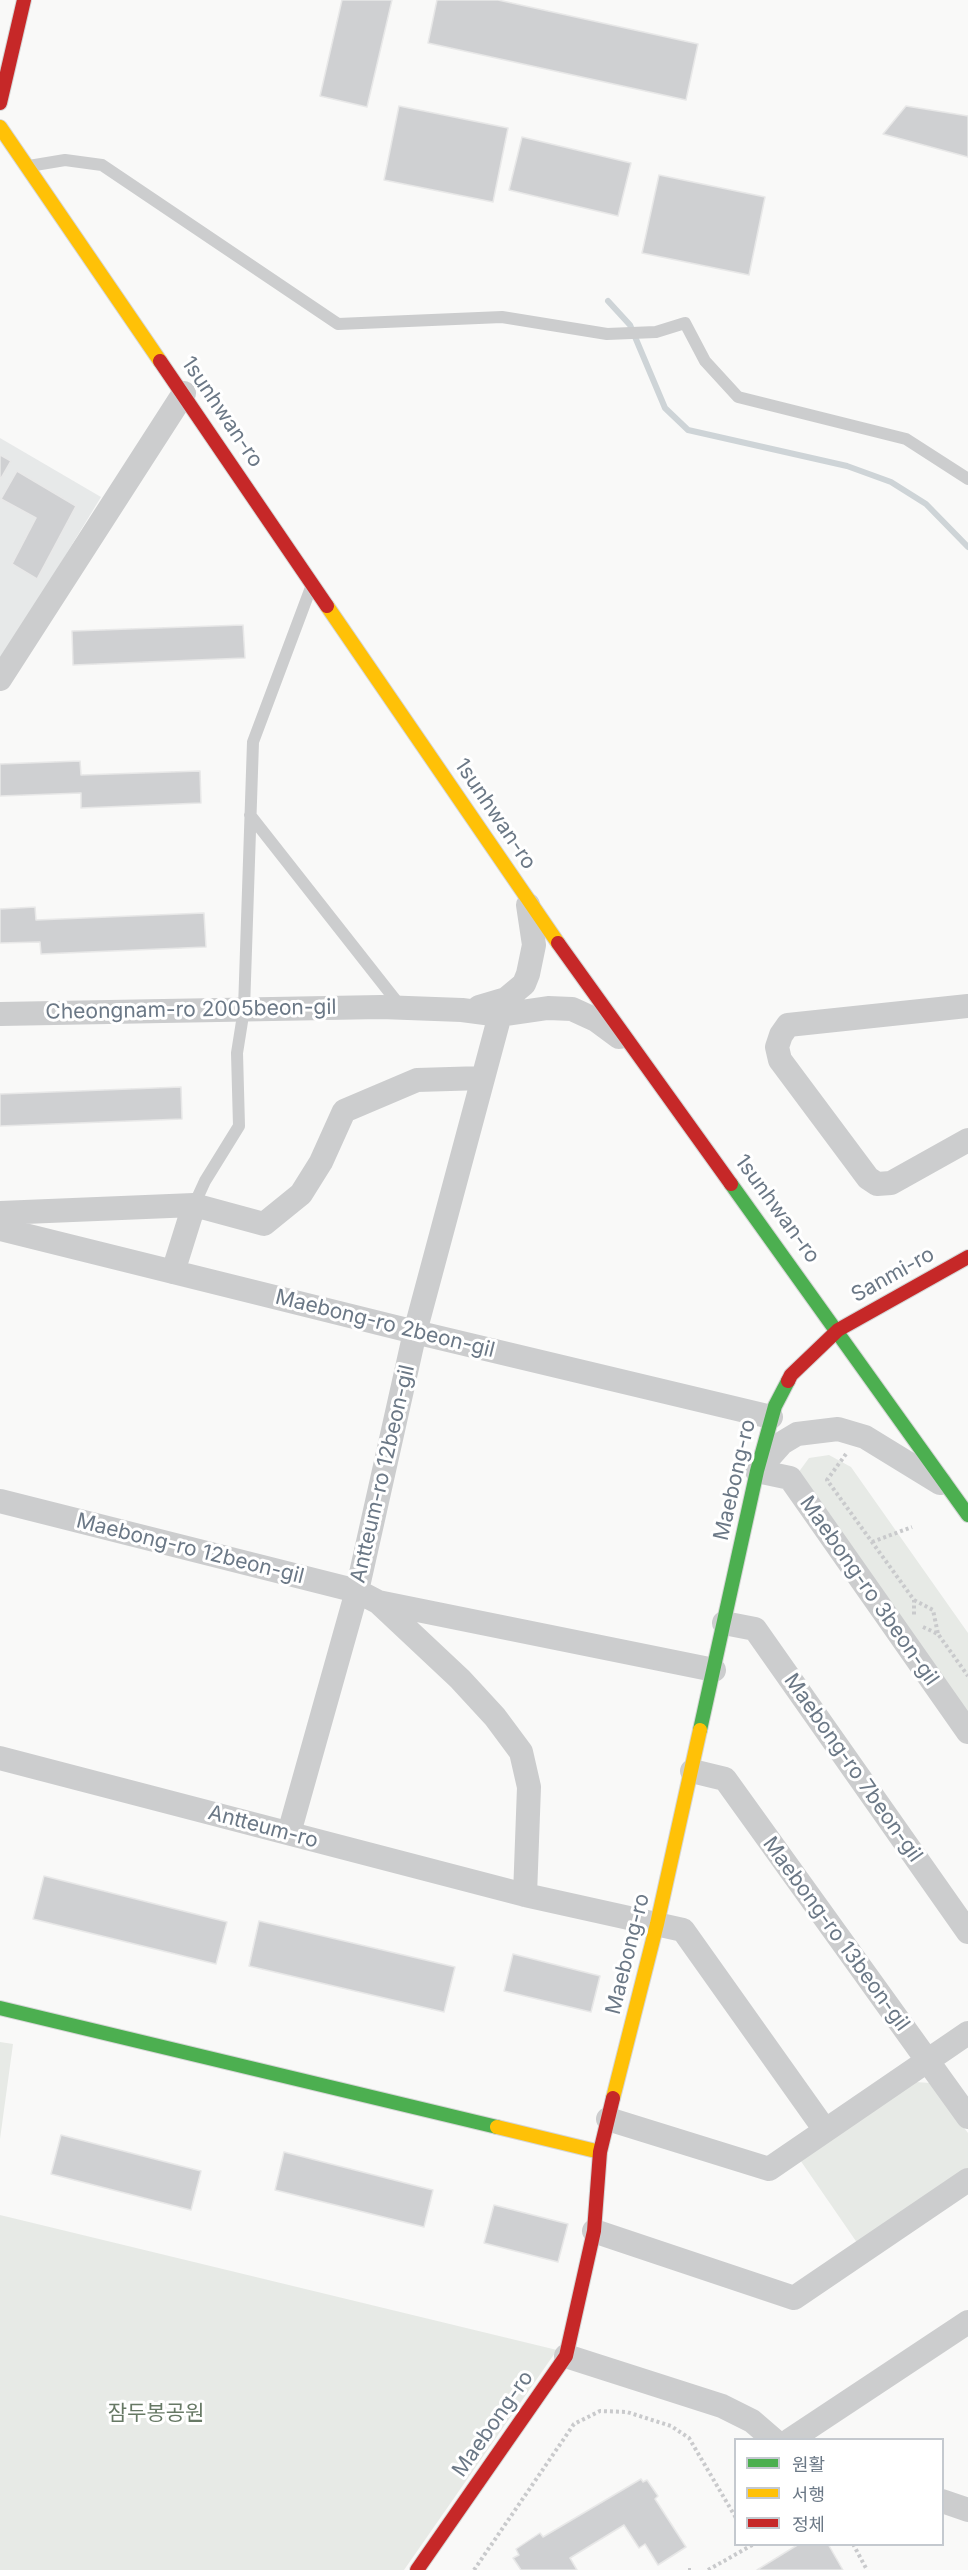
<!DOCTYPE html>
<html>
<head>
<meta charset="utf-8">
<style>
	body { margin:0 }
	#map { position:relative; width:968px; height:2570px; overflow:hidden; background:#f9f9f8; font-family:Inter,"Noto Sans KR",sans-serif }
	canvas { display:block }
	.legend { position:absolute; left:734px; top:2438px; width:210px; height:108px; box-sizing:border-box; background:#fff; border:2px solid #c4c9cf; margin:0; padding:8px 10px; list-style:none; font-size:18px; color:#6b7886 }
	.legend li { display:flex; align-items:center; gap:12px; height:30px }
	.legend b { width:30px; border:2px solid #c4c9cf }
</style>
</head>
<body>
<div id="map">
<canvas width="968" height="2570"></canvas>
<ul class="legend">
<li><b style="height:8px;background:#4caf50"></b>원활</li>
<li><b style="height:8px;background:#ffc107"></b>서행</li>
<li><b style="height:8px;background:#c62828"></b>정체</li>
</ul>
</div>
<script>
const ctx = document.querySelector('canvas').getContext('2d');
ctx.lineJoin = 'round';
function paint(path, color) { ctx.fillStyle = color; ctx.fill(path, 'evenodd'); }
const poly = rows => new Path2D(rows.map(r => 'M' + r).join(''));
function stroke(path, color, width, dash) { ctx.strokeStyle = color; ctx.lineWidth = width; ctx.lineCap = dash ? 'butt' : 'round'; ctx.setLineDash(dash || []); ctx.stroke(path); }
function drawText(font, color, halo, rows, align = 'center') {
  ctx.font = font + ' Inter,"Noto Sans KR",sans-serif'; ctx.lineWidth = 6; ctx.setLineDash([]); ctx.textBaseline = 'middle'; ctx.strokeStyle = halo; ctx.fillStyle = color; for (const [text, x, y, turn = 0] of rows) {
    ctx.save(); ctx.translate(x, y); ctx.rotate((+turn || 0) * Math.PI / 180); ctx.textAlign = isNaN(turn) ? turn : align; if (halo) ctx.strokeText(text, 0, 0); ctx.fillText(text, 0, 0); ctx.restore();
  }
}
const built = poly([
	[0,438,101,497,0,663]
]);
const green = poly([
	[829,1455,851,1467,968,1633,968,1721,798,1473,809,1458],
	[0,2042,13,2044,0,2139],
	[916,2082,930,2083,968,2133,968,2175,860,2247,798,2157],
	[0,2215,557,2350,404,2570,0,2570]
]);
const stream = poly([
	[608,301,630,325,665,408,688,430,847,466,891,482,926,504,968,547]
]);
const building = poly([
	[342,0,392,0,367,107,320,96,342,0],
	[437,0,498,0,698,44,686,100,428,43,437,0],
	[399,106,508,128,493,202,384,180,399,106],
	[906,106,968,116,968,157,883,134,906,106],
	[522,137,631,163,618,216,509,190,522,137],
	[659,175,765,197,749,275,642,253,659,175],
	[0,455,11,461,0,480,0,455],
	[17,471,76,506,37,579,12,564,36,518,1,499,17,471],
	[243,625,245,658,73,665,72,631,243,625],
	[80,761,81,775,200,771,201,803,81,808,81,793,0,796,0,764,80,761],
	[35,907,36,920,204,913,206,947,41,954,40,942,0,943,0,909,35,907],
	[181,1087,182,1119,0,1126,0,1094,181,1087],
	[44,1876,227,1922,216,1964,33,1919,44,1876],
	[259,1921,455,1967,444,2012,249,1966,259,1921],
	[513,1954,600,1976,591,2012,504,1991,513,1954],
	[61,2135,201,2171,191,2210,51,2174,61,2135],
	[284,2152,433,2190,424,2227,275,2190,284,2152],
	[494,2205,568,2224,558,2262,484,2243,494,2205],
	[641,2479,643,2482,647,2480,658,2496,655,2499,686,2547,658,2565,645,2544,639,2548,624,2525,570,2558,577,2570,521,2570,513,2558,519,2555,516,2549,540,2533,543,2537,641,2479],
	[799,2544,828,2544,843,2570,757,2570,799,2544]
]);
const path = poly([
	[846,1454,827,1480,914,1600,914,1616],
	[872,1542,912,1527],
	[914,1600,933,1610,938,1634],
	[923,1627,938,1634,968,1676],
	[853,2544,867,2570],
	[474,2570,574,2424,600,2411,627,2412,671,2426,689,2438,736,2518],
	[688,2570,694,2570],
	[708,2570,754,2544]
]);
const lane = poly([
	[29,166,65,160,102,165,338,324,502,317,607,334,656,332,685,323,705,361,738,397,906,439,968,479],
	[250,815,401,1007],
	[194,1205,205,1181,239,1126,237,1053,244,1009,253,742,310,590]
]);
const street = poly([
	[0,679,184,393],
	[968,1006,788,1025,781,1035,777,1047,780,1060,868,1178,877,1184,891,1183,968,1140],
	[479,1007,506,999,524,984,528,974,534,945,528,905],
	[0,1014,381,1007,462,1010,500,1015,548,1008,572,1009,596,1020,619,1037],
	[0,1213,194,1205,264,1224,301,1194,321,1162,344,1111,417,1080,483,1078],
	[0,1229,415,1332,771,1417],
	[173,1272,194,1205],
	[940,1483,865,1437,838,1429,797,1434,782,1443,757,1471,790,1478,968,1732],
	[0,1501,357,1591,378,1602,714,1670],
	[378,1602,460,1679,495,1717,521,1752,529,1787,525,1895],
	[724,1623,755,1629,968,1932],
	[0,1758,525,1895,683,1930,825,2130],
	[692,1771,725,1779,968,2117],
	[289,1833,357,1591,415,1332,500,1015],
	[608,2119,769,2169,968,2033],
	[594,2231,794,2298,968,2180],
	[566,2356,722,2406,752,2421,774,2440],
	[790,2440,968,2322],
	[942,2501,968,2510]
]);
const fast = poly([
	[731,1184,968,1515],
	[700,1730,757,1471,775,1406,788,1381],
	[0,2008,497,2127]
]);
const slow = poly([
	[0,127,160,361],
	[327,606,558,943],
	[613,2098,657,1924,700,1730],
	[497,2127,600,2152]
]);
const jam = poly([
	[0,103,24,0],
	[160,361,327,606],
	[558,943,731,1184],
	[788,1381,791,1375,838,1330,968,1257],
	[417,2570,566,2356,594,2231,600,2152,613,2098]
]);
const streetNames = [
	["1sunhwan-ro",222,412,56],
	["1sunhwan-ro",495,814,56],
	["Cheongnam-ro 2005beon-gil",191,1010,-1],
	["1sunhwan-ro",777,1209,54],
	["Sanmi-ro",893,1275,-29],
	["Maebong-ro 2beon-gil",385,1324,14],
	["Antteum-ro 12beon-gil",383,1474,-77],
	["Maebong-ro",735,1480,-77],
	["Maebong-ro 12beon-gil",190,1549,14],
	["Maebong-ro 3beon-gil",869,1591,55],
	["Maebong-ro 7beon-gil",853,1768,55],
	["Antteum-ro",263,1827,15],
	["Maebong-ro 13beon-gil",836,1934,54],
	["Maebong-ro",628,1954,-76],
	["Maebong-ro",493,2424,-55]
];
const parkNames = [
	["잠두봉공원",156,2414]
];
paint(built, '#e7e9e9');
paint(green, '#e7eae6');
stroke(stream, '#ced4d7', 6);
paint(building, '#cfd0d2');
stroke(building, '#e8e8e8', 1.5);
stroke(fast, '#d5d6d6', 16);
stroke(slow, '#d5d6d6', 16);
stroke(jam, '#d5d6d6', 16);
stroke(path, '#c9cacc', 4, [3, 3]);
stroke(lane, '#cccdce', 12);
stroke(street, '#cccdce', 24);
stroke(fast, '#4caf50', 14);
stroke(slow, '#ffc107', 14);
stroke(jam, '#c62828', 14);
drawText('21px', '#6b7886', '#fff', streetNames);
drawText('21px', '#677965', '#fff', parkNames);
</script>
</body>
</html>
